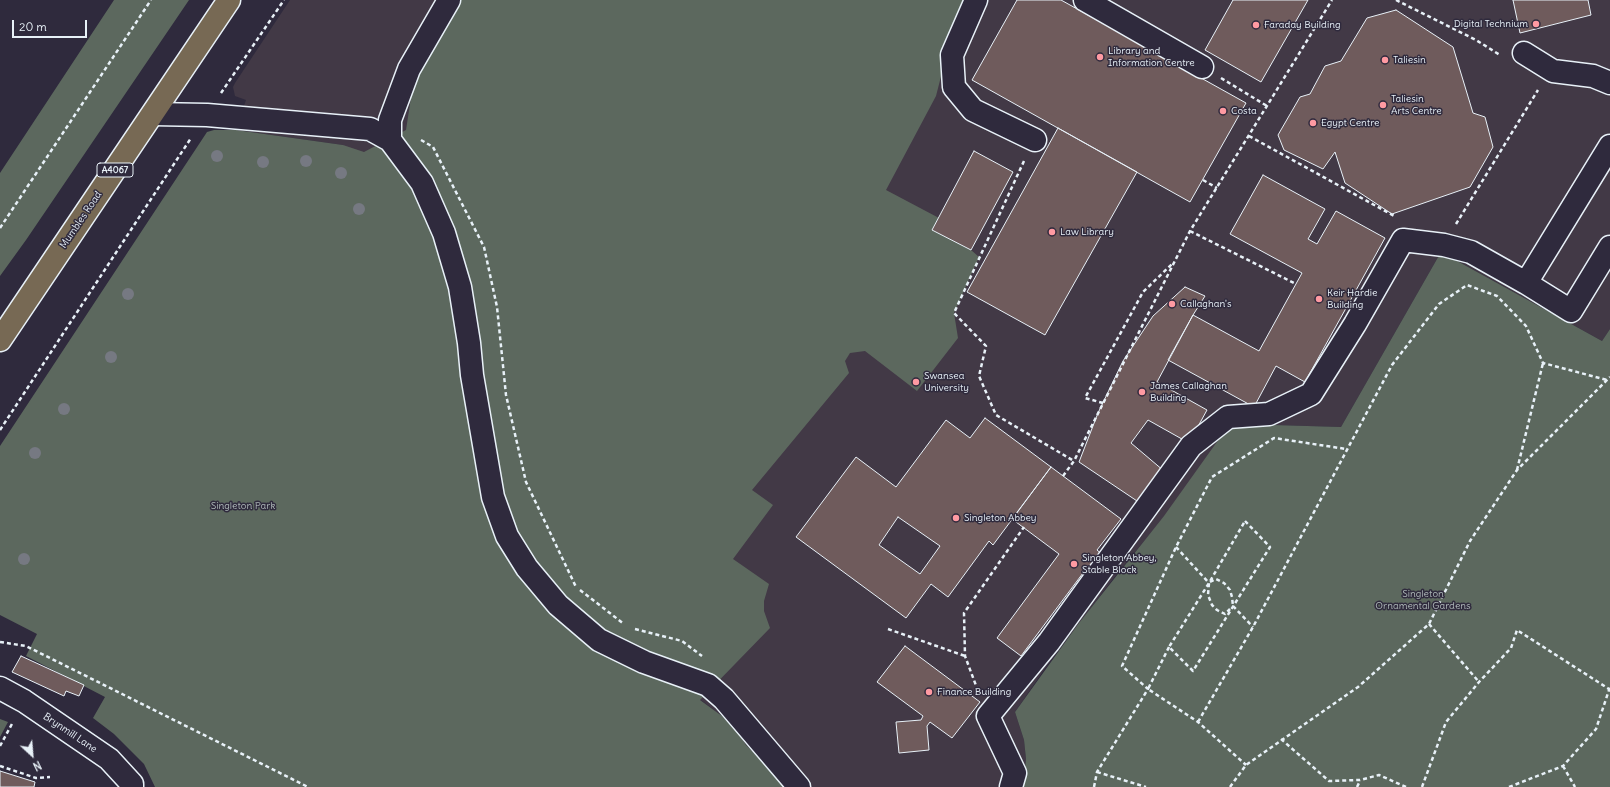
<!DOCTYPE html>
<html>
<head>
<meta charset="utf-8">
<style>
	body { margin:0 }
	#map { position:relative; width:1610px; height:787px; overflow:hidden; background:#2f2a3d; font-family:Delius,sans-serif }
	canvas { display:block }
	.north { position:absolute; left:12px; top:735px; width:40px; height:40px; -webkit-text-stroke:3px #2f2a3d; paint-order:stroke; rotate:154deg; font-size:11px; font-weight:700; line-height:16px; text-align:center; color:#e8f1f8 }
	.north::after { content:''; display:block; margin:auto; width:14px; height:18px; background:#e8f1f8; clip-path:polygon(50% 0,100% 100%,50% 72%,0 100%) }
	.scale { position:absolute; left:12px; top:20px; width:75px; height:18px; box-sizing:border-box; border:2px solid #e8f1f8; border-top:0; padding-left:5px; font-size:12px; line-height:14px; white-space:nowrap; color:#e8f1f8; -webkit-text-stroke:3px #2f2a3d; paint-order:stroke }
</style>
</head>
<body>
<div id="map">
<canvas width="1610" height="787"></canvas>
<div class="north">N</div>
<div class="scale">20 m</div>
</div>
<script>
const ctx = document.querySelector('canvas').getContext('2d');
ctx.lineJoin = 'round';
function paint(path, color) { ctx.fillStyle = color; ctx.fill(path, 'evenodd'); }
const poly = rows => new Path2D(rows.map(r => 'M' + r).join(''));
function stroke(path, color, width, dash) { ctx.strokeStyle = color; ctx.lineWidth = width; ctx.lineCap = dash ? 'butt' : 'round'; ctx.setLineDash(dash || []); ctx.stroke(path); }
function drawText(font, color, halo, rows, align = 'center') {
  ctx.font = font + ' Delius,sans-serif'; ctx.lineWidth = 3; ctx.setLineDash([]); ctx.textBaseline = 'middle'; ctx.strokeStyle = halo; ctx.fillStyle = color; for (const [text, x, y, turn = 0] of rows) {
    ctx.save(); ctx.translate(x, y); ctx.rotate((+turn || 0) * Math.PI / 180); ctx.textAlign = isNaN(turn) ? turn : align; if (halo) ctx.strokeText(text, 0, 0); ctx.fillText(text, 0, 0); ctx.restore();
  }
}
const built = poly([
	[290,0,1610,0,1610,329,1602,341,1441,252,1341,427,1240,424,1113,579,1046,667,1015,712,1024,740,1026,759,1023,787,788,787,746,745,737,731,722,716,702,701,669,685,343,145,236,130,246,100,235,96,233,87,235,83]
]);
const green = poly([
	[114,0,189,0,26,240,0,276,0,173],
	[459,0,970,0,947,53,936,96,886,190,939,218,933,230,971,250,979,257,954,313,958,338,917,391,865,351,850,353,845,361,849,373,752,490,773,505,733,559,769,584,764,601,764,611,770,628,700,700,722,716,737,731,746,745,788,787,155,787,144,764,114,734,93,718,105,697,26,656,37,634,0,615,0,446,207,132,214,130,236,130,343,145,364,152,406,130,412,91,439,35],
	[1441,252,1602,341,1610,329,1610,787,1023,787,1026,759,1024,740,1015,712,1079,623,1164,516,1224,432,1240,424,1341,427],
	[0,719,8,722,0,737]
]);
const building = poly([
	[1017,0,1061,0,1246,103,1190,202,972,80,1017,0],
	[1233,0,1308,0,1261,82,1205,50,1233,0],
	[1513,0,1588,0,1591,15,1520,33,1513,0],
	[1396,10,1453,47,1473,113,1485,117,1493,147,1470,187,1392,214,1345,183,1335,152,1323,169,1284,150,1278,135,1300,97,1310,94,1325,66,1341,61,1367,18,1396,10],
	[1058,128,1137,172,1045,335,967,292,1058,128],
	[974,151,1013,172,971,250,932,230,974,151],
	[1263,175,1325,209,1308,239,1317,244,1336,211,1385,238,1305,382,1276,366,1254,407,1168,360,1193,315,1259,351,1302,273,1230,234,1263,175],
	[1185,287,1205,296,1193,315,1157,382,1207,410,1189,443,1148,420,1131,443,1164,471,1143,505,1079,462,1098,413,1123,361,1153,316,1185,287],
	[985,418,1051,467,993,545,989,541,948,597,931,584,906,618,796,537,856,457,896,487,946,420,970,438,985,418],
	[898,517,940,546,920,574,879,545,898,517],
	[1051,467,1121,519,1097,550,1103,555,1087,576,1083,573,1021,656,997,638,1059,554,1012,519,1051,467],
	[905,646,980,702,952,738,930,722,927,726,929,750,899,753,896,722,921,720,923,716,877,682,905,646],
	[21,656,84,685,79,696,66,691,64,696,12,672,21,656],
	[0,771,35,782,34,787,0,787,0,771]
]);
const path = poly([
	[1396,0,1476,40,1500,55],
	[1221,78,1267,106],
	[221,93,284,0],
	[1249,136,1396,217],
	[421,140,433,147,484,247,497,307,506,395,526,482,576,587],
	[1024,161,954,313,986,346,979,376,996,415,1074,461],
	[1203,180,1217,188],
	[1456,224,1538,90],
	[0,228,151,0],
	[1190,231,1296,284],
	[1103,403,1085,398,1143,292,1172,264],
	[0,430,191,138],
	[1517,470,1543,363],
	[1063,476,1074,461,1190,231,1332,0],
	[1245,521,1270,547,1193,671,1169,647,1209,583,1245,521],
	[1176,547,1209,583,1208,595,1212,605,1217,610,1225,614,1230,609],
	[1210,582,1216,579,1224,583,1230,590,1232,597,1233,606],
	[580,590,624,624],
	[1233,606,1253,627],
	[1429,624,1479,682],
	[635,629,682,641,702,656],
	[888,629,965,656],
	[0,642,26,646,308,787],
	[1169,647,1148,689,1198,722,1246,765],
	[978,691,965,656,964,613,1024,527],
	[1198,722,1253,627,1392,365,1439,304,1467,285,1497,296,1526,326,1543,363,1607,380],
	[1281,739,1329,781,1360,780,1379,775,1406,787],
	[0,746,13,722],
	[0,766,36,778,50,777],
	[1563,766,1575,787],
	[1097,772,1146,787],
	[1094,787,1097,772,1148,689,1122,666,1176,547,1212,477,1274,438,1346,449],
	[1230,787,1246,765,1358,687,1429,624,1470,541,1517,470,1610,377],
	[1357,787,1360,781],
	[1422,787,1446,722,1479,682,1511,648,1517,630,1609,689],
	[1509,787,1563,766,1596,729,1610,687]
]);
const minor = poly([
	[449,0,409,69,390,120,390,140,422,183,444,233,460,287,469,343,472,375,493,497,507,536,527,568,558,605,599,640,644,662,708,685,724,699,799,787],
	[976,0,952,55,954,87,973,110,1035,140],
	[1085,0,1202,67],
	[1524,53,1553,71,1593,76,1610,83],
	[153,114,207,115,370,129,390,140],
	[1526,283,1571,311,1610,247],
	[0,688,24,701,109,759,132,784,132,787],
	[1011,787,1015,773,988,716,1049,642,1191,446,1228,417,1269,414,1311,394,1355,324,1403,240,1444,245,1471,252,1526,283,1610,146]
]);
const major = poly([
	[0,340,229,0]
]);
const trees = [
	[217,156],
	[306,161],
	[263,162],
	[341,173],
	[359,209],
	[128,294],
	[111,357],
	[64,409],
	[35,453],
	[24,559]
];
const markers = [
	[1536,24,4,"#ff9aa2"],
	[1256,25,4,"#ff9aa2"],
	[1100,57,4,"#ff9aa2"],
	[1385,60,4,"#ff9aa2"],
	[1383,105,4,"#ff9aa2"],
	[1223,111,4,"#ff9aa2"],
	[1313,123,4,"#ff9aa2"],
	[1052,232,4,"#ff9aa2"],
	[1319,299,4,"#ff9aa2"],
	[1172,304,4,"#ff9aa2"],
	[916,382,4,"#ff9aa2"],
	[1142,392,4,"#ff9aa2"],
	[956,518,4,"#ff9aa2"],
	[1074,564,4,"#ff9aa2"],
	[929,692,4,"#ff9aa2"]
];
const shields = [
	[115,170,36]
];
const shieldNames = [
	["A4067",115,170]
];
const poiNames = [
	["Digital Technium",1528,24,"right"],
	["Faraday Building",1264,25],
	["Library and",1108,51],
	["Information Centre",1108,63],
	["Taliesin",1393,60],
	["Taliesin",1391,99],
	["Arts Centre",1391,111],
	["Costa",1231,111],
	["Egypt Centre",1321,123],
	["Law Library",1060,232],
	["Keir Hardie",1327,293],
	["Building",1327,305],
	["Callaghan's",1180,304],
	["Swansea",924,376],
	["University",924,388],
	["James Callaghan",1150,386],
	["Building",1150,398],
	["Singleton Abbey",964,518],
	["Singleton Abbey,",1082,558],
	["Stable Block",1082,570],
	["Finance Building",937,692]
];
const streetNames = [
	["Mumbles Road",81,220,-56],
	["Brynmill Lane",70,733,34]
];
const parkNames = [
	["Singleton Park",243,506],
	["Singleton",1423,594],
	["Ornamental Gardens",1423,606]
];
paint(built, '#423946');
paint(green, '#5c685e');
paint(building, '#6f5b5c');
stroke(building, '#e8f1f8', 1);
stroke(minor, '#e8f1f8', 25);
stroke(major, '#e8f1f8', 25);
stroke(path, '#e8f1f8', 2.5, [4, 3]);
stroke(minor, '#2f2a3d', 22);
stroke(major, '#776954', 22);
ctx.fillStyle = '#767982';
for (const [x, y] of trees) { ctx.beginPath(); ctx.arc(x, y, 6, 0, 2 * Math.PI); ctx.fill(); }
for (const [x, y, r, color] of markers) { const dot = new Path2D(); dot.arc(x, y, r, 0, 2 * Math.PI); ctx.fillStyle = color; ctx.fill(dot); stroke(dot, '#2f2a3d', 1.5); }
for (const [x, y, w] of shields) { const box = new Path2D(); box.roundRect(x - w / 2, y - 7, w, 14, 3); ctx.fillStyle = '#2f2a3d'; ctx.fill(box); stroke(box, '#e8f1f8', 1); }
drawText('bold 9px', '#e8f1f8', null, shieldNames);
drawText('10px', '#e8f1f8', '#2f2a3d', poiNames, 'left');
drawText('10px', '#e8f1f8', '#2f2a3d', streetNames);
drawText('10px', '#b0baba', '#2f2a3d', parkNames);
</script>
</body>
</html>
